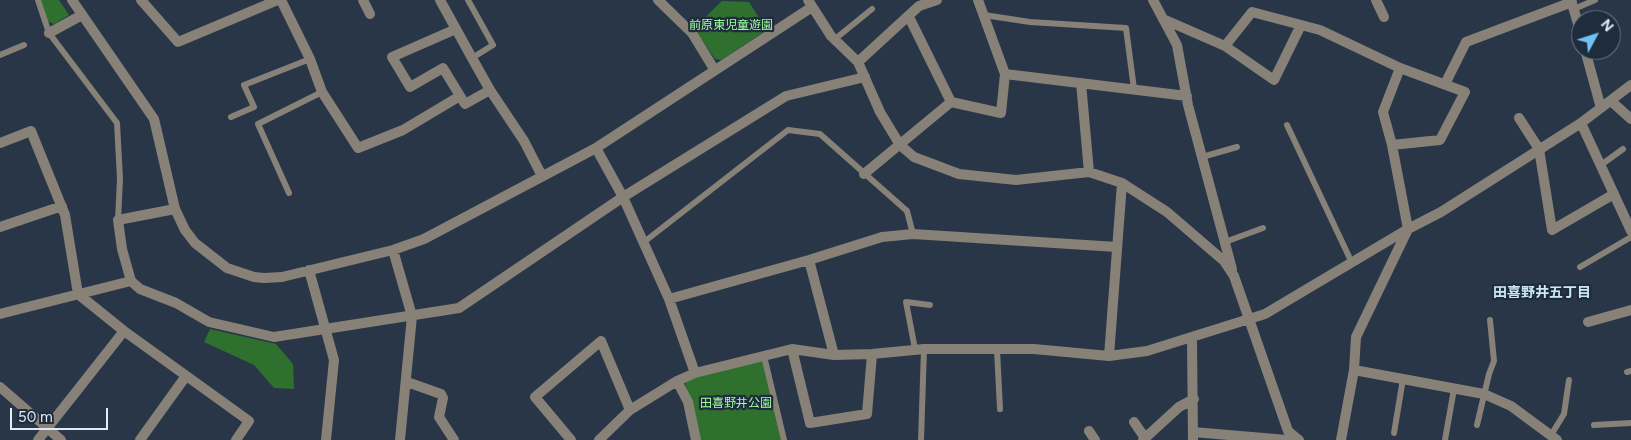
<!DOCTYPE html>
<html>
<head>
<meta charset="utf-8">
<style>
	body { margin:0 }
	#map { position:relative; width:1631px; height:440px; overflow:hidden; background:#283648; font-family:Figtree,sans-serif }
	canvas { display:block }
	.north { position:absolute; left:1571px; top:10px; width:50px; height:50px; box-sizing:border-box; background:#1e2c3d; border:1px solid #6c7887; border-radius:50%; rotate:50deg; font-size:14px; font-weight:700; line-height:20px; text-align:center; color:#e1eaf6 }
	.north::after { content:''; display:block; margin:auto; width:18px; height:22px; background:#6ec2f3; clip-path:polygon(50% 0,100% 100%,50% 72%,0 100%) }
	.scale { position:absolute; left:10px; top:408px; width:98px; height:22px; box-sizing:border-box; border:2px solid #e1eaf6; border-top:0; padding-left:6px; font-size:15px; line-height:18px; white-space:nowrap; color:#e1eaf6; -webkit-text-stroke:4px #1e2c3d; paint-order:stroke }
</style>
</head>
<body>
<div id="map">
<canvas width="1631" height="440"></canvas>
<div class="north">N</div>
<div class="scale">50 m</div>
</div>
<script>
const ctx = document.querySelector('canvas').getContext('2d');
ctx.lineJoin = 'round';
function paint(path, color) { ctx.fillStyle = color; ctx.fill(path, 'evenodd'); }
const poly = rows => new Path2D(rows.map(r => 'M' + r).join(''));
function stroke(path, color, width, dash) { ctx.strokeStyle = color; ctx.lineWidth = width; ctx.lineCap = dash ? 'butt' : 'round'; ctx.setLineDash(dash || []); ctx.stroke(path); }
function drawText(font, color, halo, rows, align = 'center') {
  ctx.font = font + ' Figtree,"Noto Sans JP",sans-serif'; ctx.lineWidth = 4.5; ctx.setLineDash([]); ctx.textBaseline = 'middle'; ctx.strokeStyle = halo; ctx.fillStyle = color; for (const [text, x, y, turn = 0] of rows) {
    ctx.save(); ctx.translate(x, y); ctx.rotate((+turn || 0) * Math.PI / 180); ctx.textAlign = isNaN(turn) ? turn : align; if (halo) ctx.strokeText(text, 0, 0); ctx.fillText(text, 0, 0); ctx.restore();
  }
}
const green = poly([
	[41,0,59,0,69,15,54,24,47,21],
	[722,1,749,2,767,30,721,60,715,59,694,28],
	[210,329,276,344,293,364,294,389,274,388,254,365,204,342],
	[764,356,785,440,698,440,684,378]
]);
const service = poly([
	[38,0,49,33,117,123,120,179,118,220],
	[468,0,493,45,472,58],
	[1574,9,1595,0],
	[984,15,1030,22,1126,28,1134,89],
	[835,39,872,9],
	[0,55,24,45],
	[231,117,254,107,244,85,310,59],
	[1287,125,1352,263],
	[1202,157,1237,147],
	[1601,165,1623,149],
	[289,193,258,124,322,92],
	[644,242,788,130,820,134,907,211,913,234],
	[1225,242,1263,228],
	[1580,267,1631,237],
	[915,349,906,302,930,305],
	[997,350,1000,409],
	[764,356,784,440],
	[1627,372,1631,371],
	[1477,425,1489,374,1494,361,1490,320],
	[1594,425,1631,423],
	[1394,433,1403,379],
	[1551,435,1564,414,1569,380],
	[921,440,924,349],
	[1445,440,1454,389]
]);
const minor = poly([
	[72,0,154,119,175,209,185,230,195,243,227,268,254,277,264,278,282,277,393,250,424,239,596,148,812,7],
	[141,0,178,42,278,0],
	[281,0,310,59,322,92,358,148,403,130,460,96],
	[363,0,370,14],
	[440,0,472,58,490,90,465,104,443,68,410,87,392,57,456,29],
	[658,0,692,33,714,69],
	[808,0,831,36,858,62,880,112,900,145,914,157,959,174,1016,180,1089,172,1122,183,1167,212,1224,261,1234,276,1288,431,1299,440],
	[1153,0,1177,45,1188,105,1232,269],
	[1376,0,1384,17],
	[1571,0,1581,34],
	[909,17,951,102,1001,113,1005,74,978,0],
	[1163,19,1225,46,1274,80,1301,25],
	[49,33,82,15],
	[1225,46,1252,12,1320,30,1400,68,1465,92,1440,140,1392,145,1408,229,1356,337,1354,370,1341,440],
	[1585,50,1601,108],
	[858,62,919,6,937,0],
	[1005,74,1187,96],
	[1081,83,1089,172],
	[1445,84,1466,42,1572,2],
	[490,90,524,141,542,176],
	[1611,101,1631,119],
	[1519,118,1539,149,1552,230,1614,194],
	[1581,123,1631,231],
	[0,143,31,131,65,215,78,294,124,331,249,421,236,440],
	[1392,145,1383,112,1400,68],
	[596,148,623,197,669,299,695,373],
	[864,174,951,102],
	[0,227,62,206],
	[393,250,412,316,400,440],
	[809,260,834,355],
	[309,270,334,360,326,440],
	[669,299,809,260,882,237,913,234,1117,247],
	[0,314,131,281],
	[1588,322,1631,310],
	[1192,339,1193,440],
	[792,349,810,423,867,414,872,354],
	[1109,356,1122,183],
	[1354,370,1484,394,1511,406,1557,440],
	[677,381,688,402,696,440],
	[407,382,441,394,443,398,439,417,454,440],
	[0,387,61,440],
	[1134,422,1145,438],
	[1089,431,1095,440],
	[1193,432,1287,440],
	[38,440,124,331],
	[140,440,186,376],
	[571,440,535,397,601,341,630,410],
	[599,440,630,410,677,381,695,373,792,349,834,355,872,354,924,349,1034,349,1109,356,1147,351,1265,314,1408,229,1441,212,1581,123,1631,85],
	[1143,440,1179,407,1194,399]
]);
const tertiary = poly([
	[175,209,118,220,122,249,131,281,140,289,176,303,209,322,274,337,459,308,623,197,786,96,865,77]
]);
const parkNames = [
	["前原東児童遊園",731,25],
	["田喜野井公園",736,403]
];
const neighbourhoodNames = [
	["田喜野井五丁目",1542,293]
];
paint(green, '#2f702e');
stroke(service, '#878177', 6);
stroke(minor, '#878177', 10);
stroke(tertiary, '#878177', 10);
drawText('12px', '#a0fd9c', '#1e2c3d', parkNames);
drawText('bold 14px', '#cae7fa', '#1e2c3d', neighbourhoodNames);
</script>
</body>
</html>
